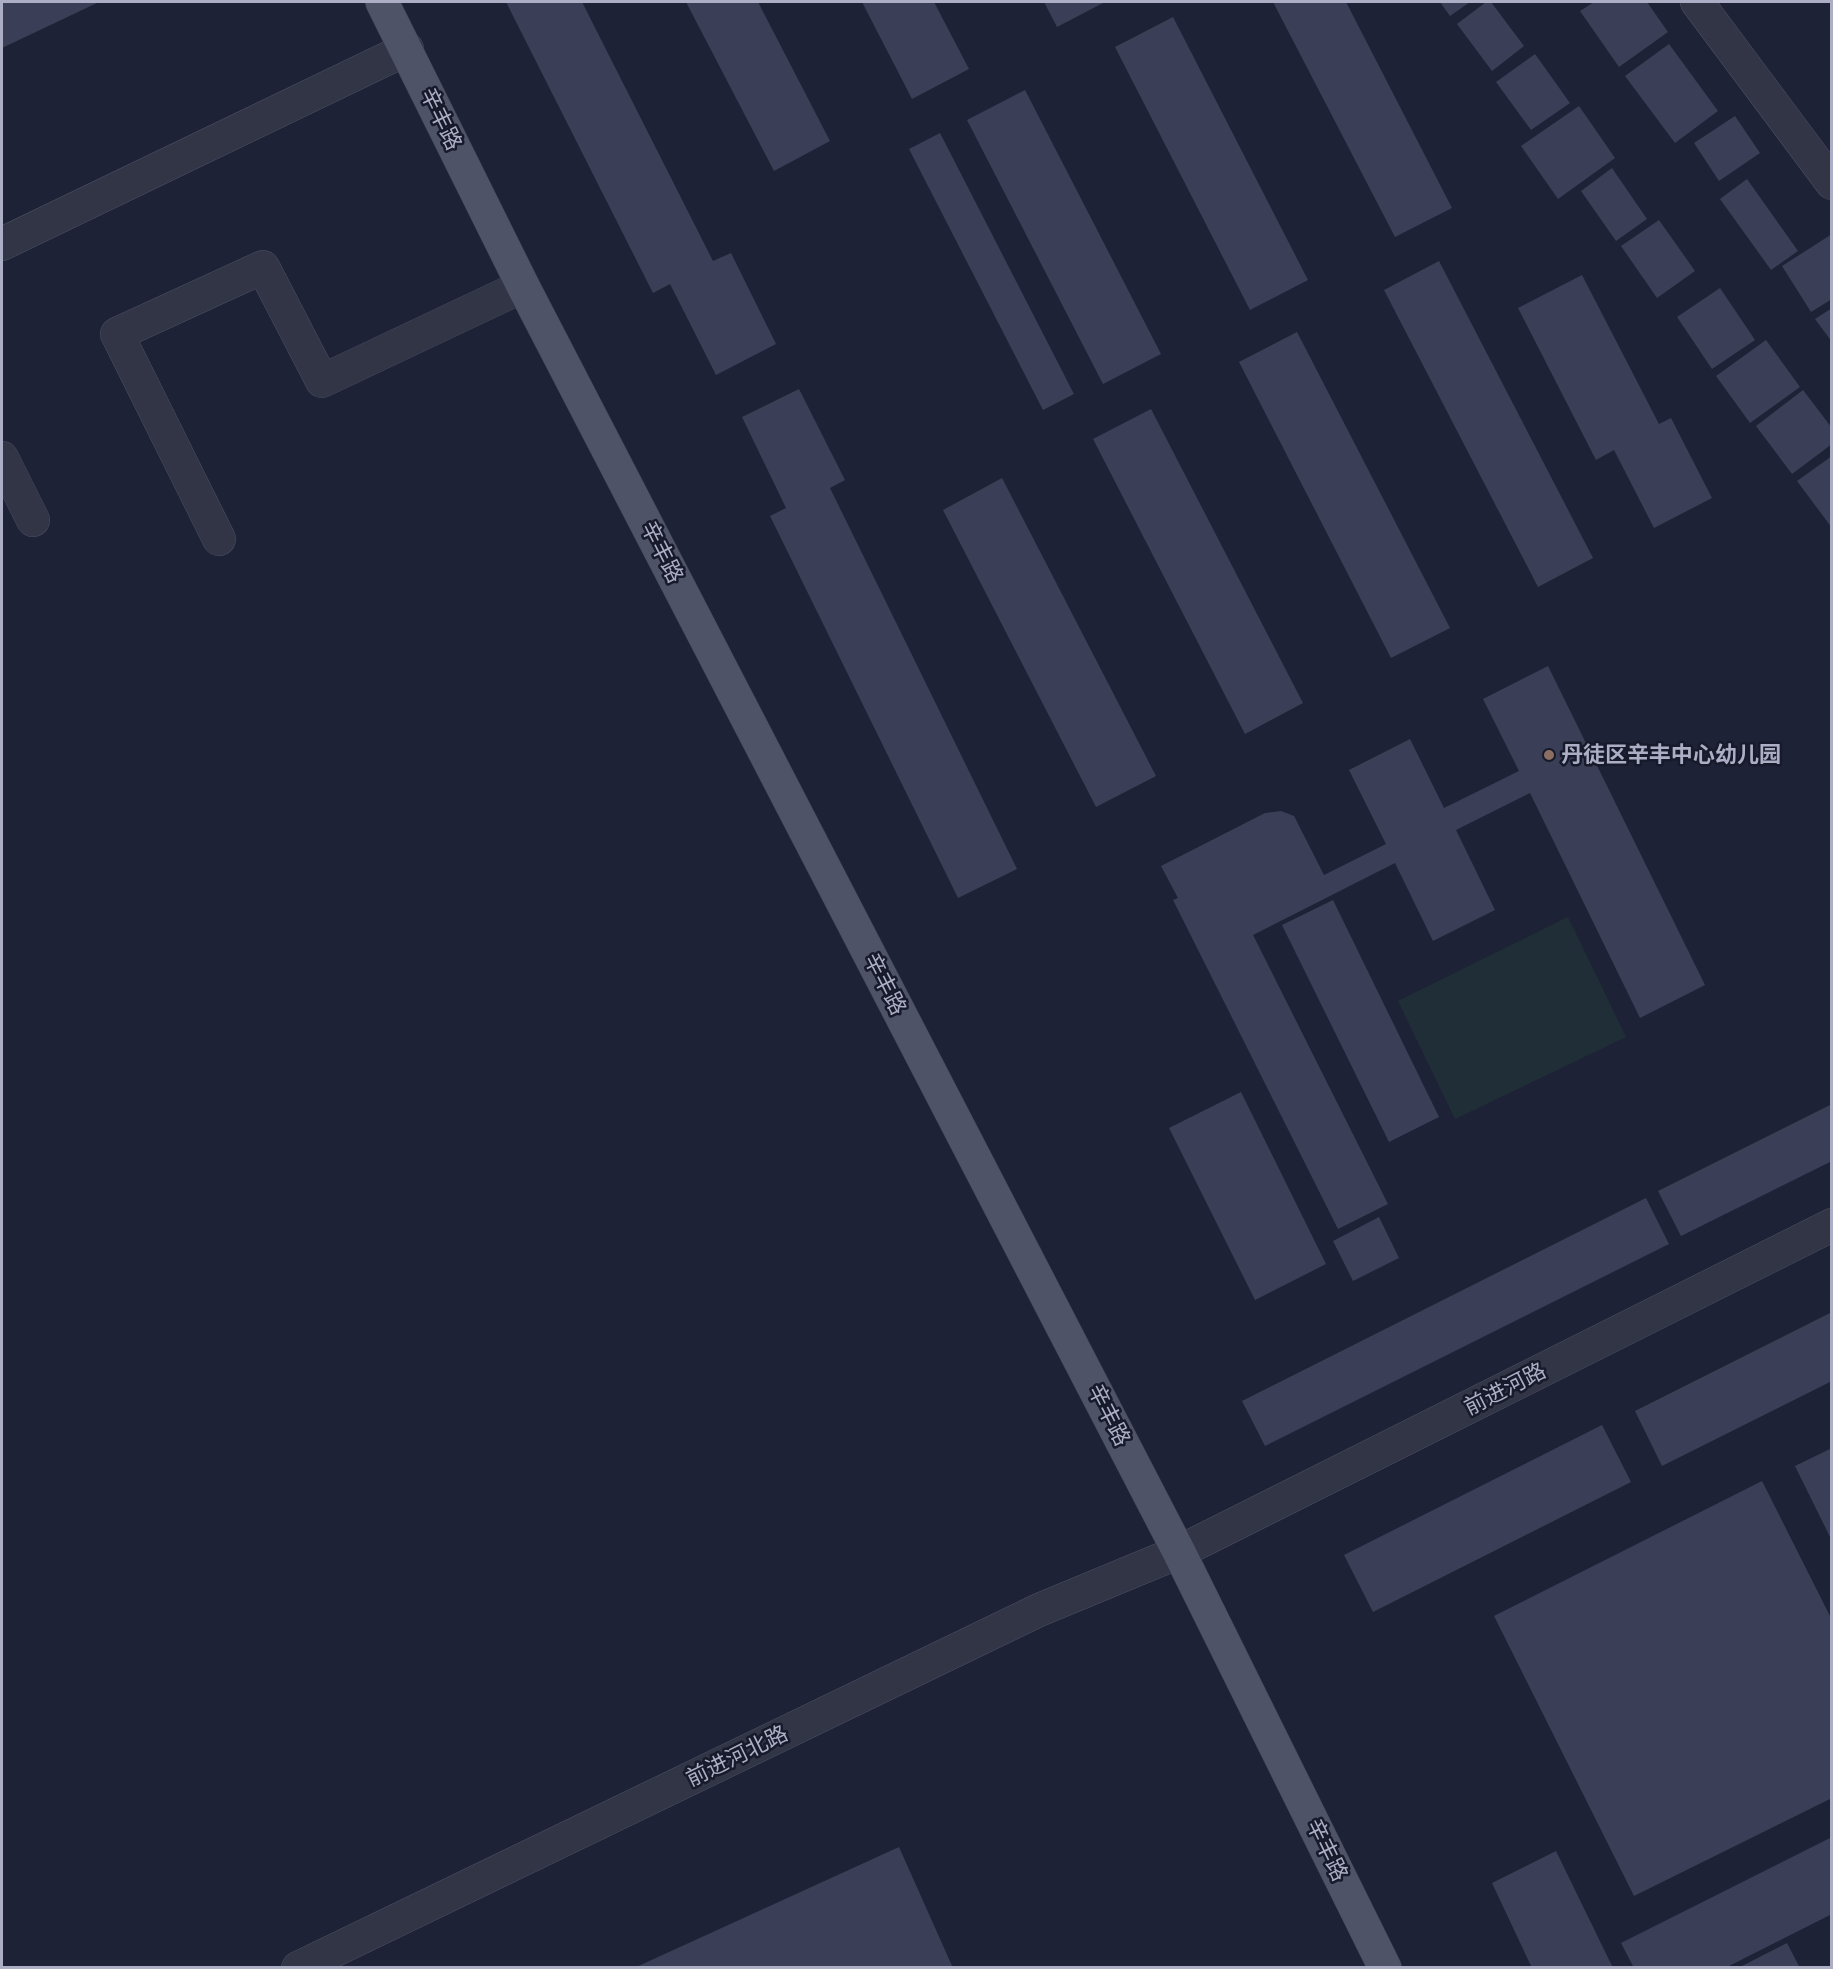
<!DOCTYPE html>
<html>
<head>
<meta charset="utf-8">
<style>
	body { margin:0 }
	#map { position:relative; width:1833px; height:1969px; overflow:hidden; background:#1e2236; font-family:Commissioner,sans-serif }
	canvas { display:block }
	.frame { position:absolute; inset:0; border:3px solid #abaec4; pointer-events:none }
</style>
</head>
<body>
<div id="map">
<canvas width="1833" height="1969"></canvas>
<div class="frame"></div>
</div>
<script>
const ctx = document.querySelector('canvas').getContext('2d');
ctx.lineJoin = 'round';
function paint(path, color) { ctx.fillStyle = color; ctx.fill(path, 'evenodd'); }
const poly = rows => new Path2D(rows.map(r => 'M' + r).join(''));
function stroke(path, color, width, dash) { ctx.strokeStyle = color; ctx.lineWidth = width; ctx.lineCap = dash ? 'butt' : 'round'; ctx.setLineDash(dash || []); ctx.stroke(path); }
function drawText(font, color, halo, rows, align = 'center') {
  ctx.font = font + ' Commissioner,"Noto Sans SC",sans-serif'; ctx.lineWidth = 5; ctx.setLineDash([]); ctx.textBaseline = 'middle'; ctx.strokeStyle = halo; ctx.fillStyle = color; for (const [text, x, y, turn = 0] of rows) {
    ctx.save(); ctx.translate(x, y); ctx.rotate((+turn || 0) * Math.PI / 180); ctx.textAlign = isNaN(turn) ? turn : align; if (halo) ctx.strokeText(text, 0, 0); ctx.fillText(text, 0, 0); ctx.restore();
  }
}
const green = poly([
	[1568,917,1626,1037,1455,1119,1398,1001]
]);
const building = poly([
	[2,2,99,2,2,48],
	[506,2,582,2,713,261,731,253,776,344,716,375,670,284,653,293],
	[686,2,758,2,830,141,774,171],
	[862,2,934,2,969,69,912,99],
	[1044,2,1105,2,1057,27],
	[1273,2,1346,2,1452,208,1395,237],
	[1440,2,1470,2,1450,16],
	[1486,2,1491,2,1524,46,1492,71,1457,24],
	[1594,2,1647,2,1668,32,1619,67,1580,11],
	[1173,17,1308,280,1250,310,1115,47],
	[1669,44,1718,111,1675,143,1625,76],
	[1535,54,1570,103,1531,130,1496,82],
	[1025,90,1161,354,1103,384,967,120],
	[1579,106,1615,158,1558,199,1521,146],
	[1735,116,1760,153,1719,181,1694,143],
	[940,133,1074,394,1043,410,909,149],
	[1612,168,1647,219,1616,241,1581,191],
	[1747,179,1798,251,1771,270,1720,199],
	[1659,220,1695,271,1657,298,1621,246],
	[1832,234,1832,299,1811,312,1782,266],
	[1439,261,1593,558,1538,587,1384,290],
	[1582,275,1659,424,1671,418,1712,498,1654,528,1614,450,1596,460,1518,308],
	[1720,288,1755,340,1712,369,1677,317],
	[1832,308,1832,342,1815,319],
	[1297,332,1450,628,1391,658,1239,362],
	[1766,340,1800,387,1750,423,1716,376],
	[799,389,845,480,830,488,1017,869,958,898,770,516,786,508,742,417],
	[1803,390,1832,428,1832,444,1792,474,1756,426],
	[1151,409,1303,703,1245,734,1093,439],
	[1832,456,1832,528,1797,481],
	[1002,478,1156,776,1096,807,943,510],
	[1548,666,1705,985,1640,1018,1530,793,1456,830,1495,910,1433,941,1395,863,1253,935,1388,1204,1338,1229,1173,900,1178,898,1161,866,1265,813,1281,811,1294,816,1324,875,1386,844,1349,770,1410,739,1444,808,1519,771,1483,699],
	[1333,900,1439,1117,1389,1142,1282,925],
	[1241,1092,1326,1264,1255,1300,1169,1128],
	[1832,1104,1832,1161,1681,1236,1658,1191],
	[1646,1198,1669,1244,1265,1446,1242,1401],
	[1379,1217,1399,1258,1353,1281,1333,1241],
	[1832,1312,1832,1381,1662,1466,1635,1411],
	[1602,1425,1631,1482,1373,1612,1344,1555],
	[1832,1448,1832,1541,1795,1466],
	[1762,1481,1832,1620,1832,1798,1634,1896,1494,1616],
	[1832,1837,1832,1914,1725,1968,1634,1968,1621,1943],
	[899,1847,953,1968,634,1968],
	[1556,1851,1613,1968,1532,1968,1492,1883],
	[1787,1943,1800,1968,1738,1968]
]);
const minor = poly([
	[1697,2,1832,183],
	[2,244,407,49],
	[2,458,33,520],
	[219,539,117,334,263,267,322,381,523,286],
	[298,1968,1039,1610,1179,1552,1832,1225]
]);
const major = poly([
	[382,2,523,286,1179,1552,1385,1968]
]);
const markers = [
	[1549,755,6,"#8d6e63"]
];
const streetNames = [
	["辛丰路",441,119,64],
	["辛丰路",662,552,63],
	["辛丰路",885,984,63],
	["前进河路",1505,1389,-27],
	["辛丰路",1109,1415,63],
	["前进河北路",737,1756,-26],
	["辛丰路",1327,1850,64]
];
const poiNames = [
	["丹徒区辛丰中心幼儿园",1561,755]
];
paint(green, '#202f37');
paint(building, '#3a3f57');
stroke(minor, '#4c4f62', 34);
stroke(major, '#3b3e50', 34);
stroke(minor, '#313546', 33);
stroke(major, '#4f5367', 33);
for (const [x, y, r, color] of markers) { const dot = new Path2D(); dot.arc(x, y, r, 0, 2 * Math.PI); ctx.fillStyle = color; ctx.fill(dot); stroke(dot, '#171a2b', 2); }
drawText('22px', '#abaec4', '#171a2b', streetNames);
drawText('bold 22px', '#abaec4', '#171a2b', poiNames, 'left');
</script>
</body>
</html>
